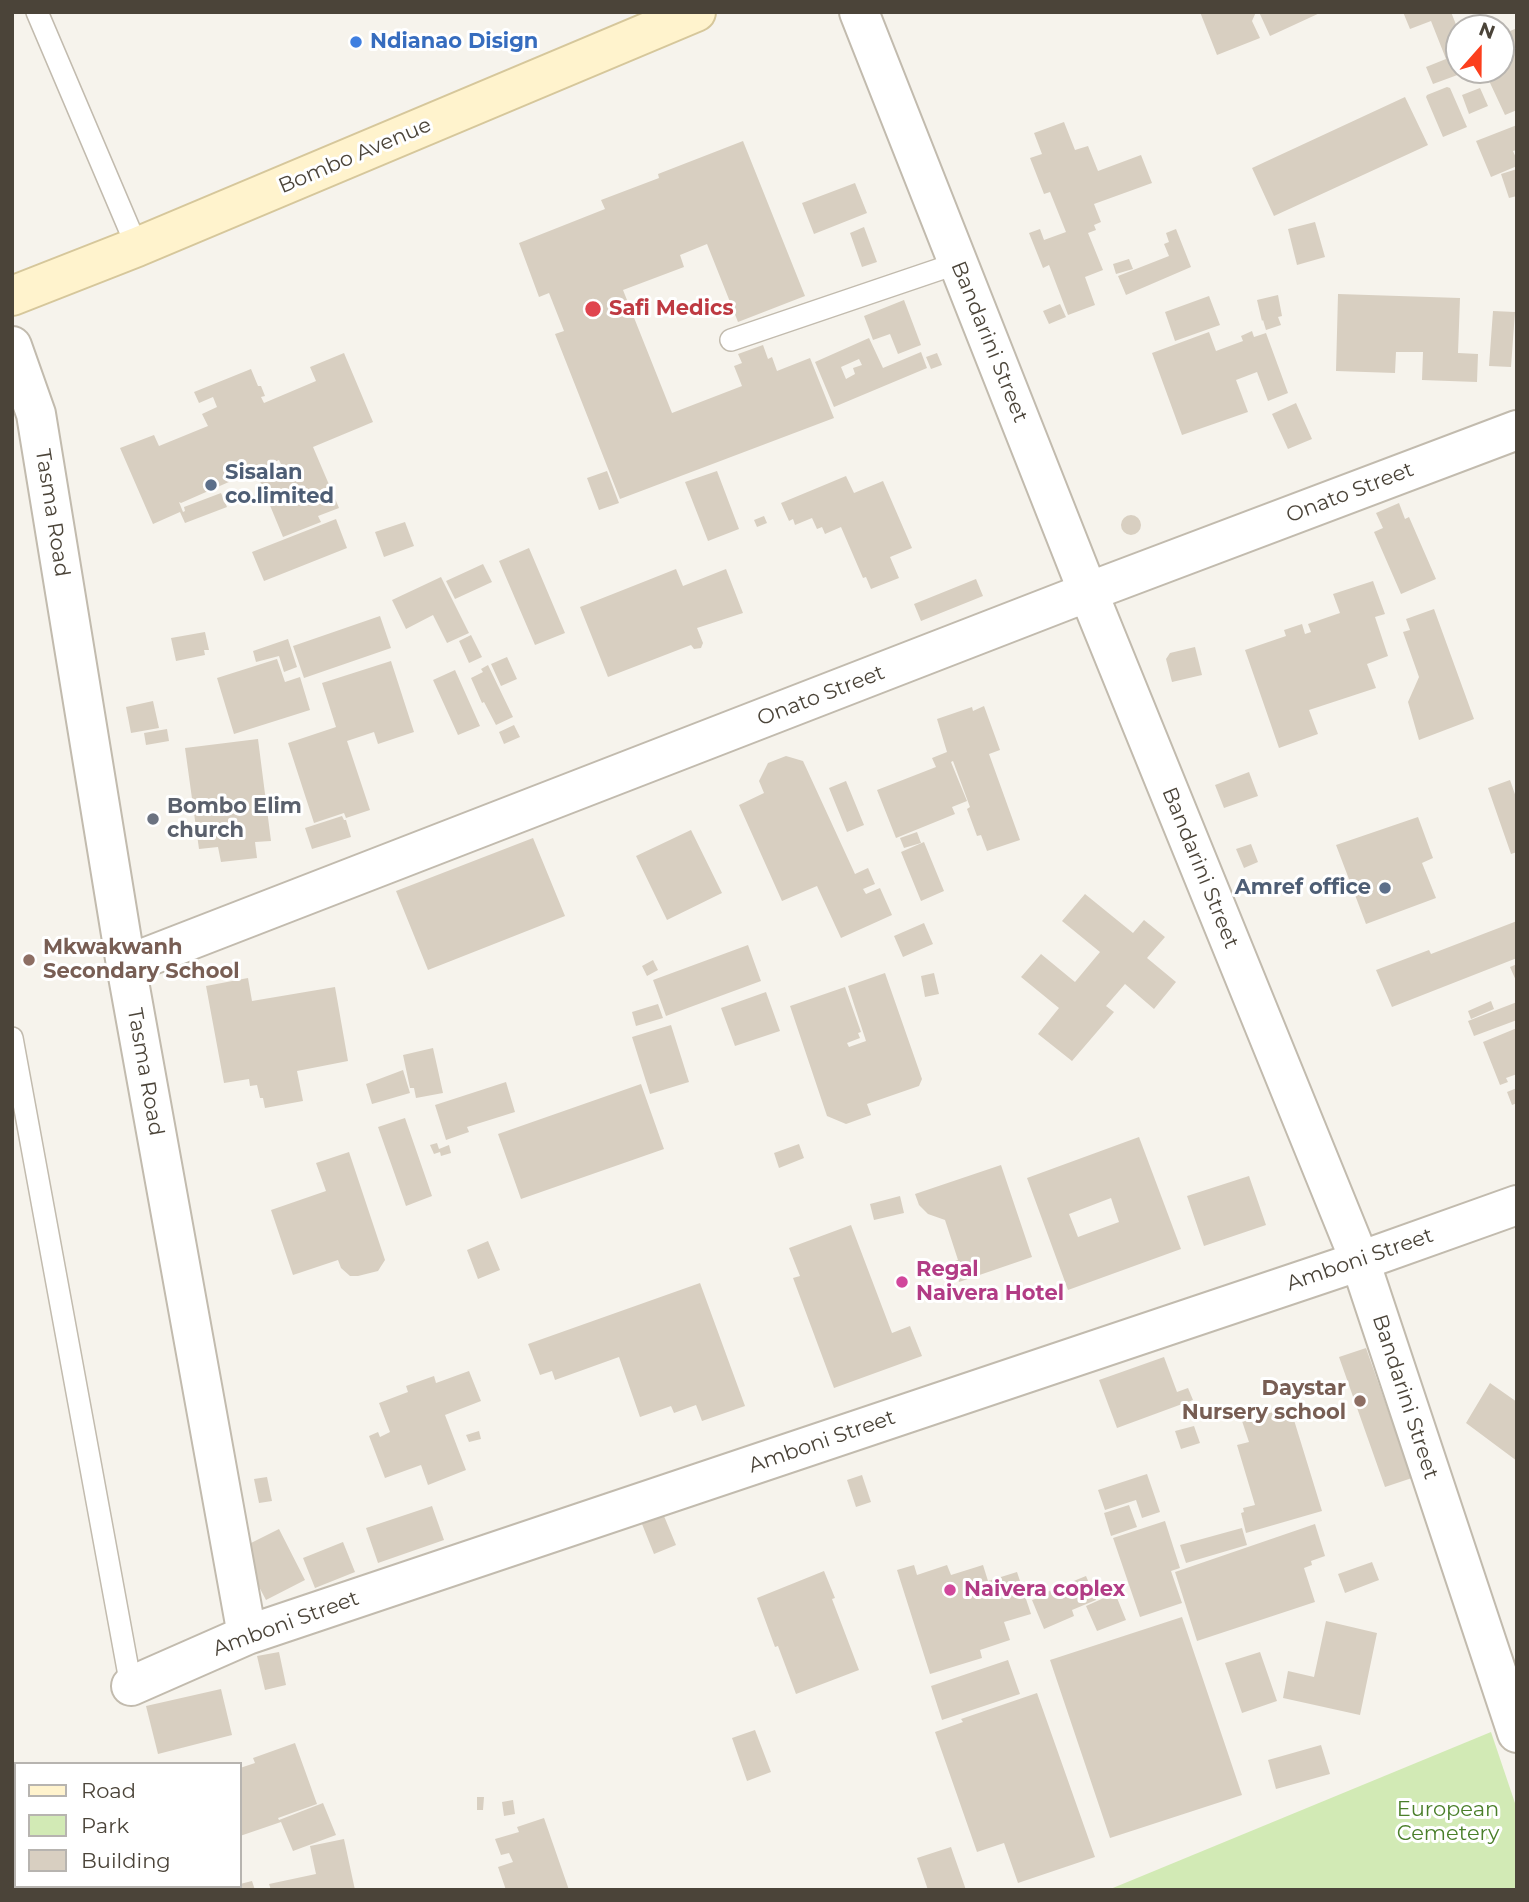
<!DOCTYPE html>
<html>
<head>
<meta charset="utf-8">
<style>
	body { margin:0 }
	#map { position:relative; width:1529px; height:1902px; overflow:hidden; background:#f6f3ec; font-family:Montserrat,sans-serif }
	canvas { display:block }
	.frame { position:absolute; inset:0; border:14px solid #4b4439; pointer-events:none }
	.legend { position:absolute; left:14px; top:1762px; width:228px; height:126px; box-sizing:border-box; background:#fff; border:2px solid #b7b4b0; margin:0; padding:9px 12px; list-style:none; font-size:21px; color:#4b4439 }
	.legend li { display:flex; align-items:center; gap:14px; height:35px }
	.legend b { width:35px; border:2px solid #b7b4b0 }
	.north { position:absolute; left:1445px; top:14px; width:70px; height:70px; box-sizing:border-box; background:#fff; border:2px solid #b7b4b0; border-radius:50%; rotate:21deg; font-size:19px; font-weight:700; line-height:28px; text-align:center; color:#4b4439 }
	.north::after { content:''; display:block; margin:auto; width:24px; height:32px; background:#fc3f1d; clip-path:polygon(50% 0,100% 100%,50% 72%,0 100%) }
</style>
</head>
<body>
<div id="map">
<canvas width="1529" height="1902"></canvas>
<div class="frame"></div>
<ul class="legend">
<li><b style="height:9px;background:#fff3cd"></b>Road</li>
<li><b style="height:19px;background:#d2eab5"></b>Park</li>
<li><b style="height:19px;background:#d8cfc1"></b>Building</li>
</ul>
<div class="north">N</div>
</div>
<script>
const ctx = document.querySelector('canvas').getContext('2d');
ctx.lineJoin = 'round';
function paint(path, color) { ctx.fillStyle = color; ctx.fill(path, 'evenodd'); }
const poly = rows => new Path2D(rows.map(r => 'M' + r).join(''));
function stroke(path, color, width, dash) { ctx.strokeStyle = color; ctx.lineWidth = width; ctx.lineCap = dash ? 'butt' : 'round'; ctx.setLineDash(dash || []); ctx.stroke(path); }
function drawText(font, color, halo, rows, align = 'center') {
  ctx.font = font + ' Montserrat,sans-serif'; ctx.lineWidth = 6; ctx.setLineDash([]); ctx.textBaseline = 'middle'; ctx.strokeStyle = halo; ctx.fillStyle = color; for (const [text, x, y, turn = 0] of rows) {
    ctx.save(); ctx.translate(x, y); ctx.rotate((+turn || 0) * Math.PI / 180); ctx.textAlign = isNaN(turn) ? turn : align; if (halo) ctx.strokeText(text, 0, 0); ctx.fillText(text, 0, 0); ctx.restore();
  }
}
const green = poly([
	[1491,1732,1517,1809,1517,1890,1108,1890]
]);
const building = poly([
	[1200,12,1256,12,1252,21,1260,38,1217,55],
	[1259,12,1322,12,1270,36],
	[1403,12,1451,12,1459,32,1459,70,1471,70,1433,84,1426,67,1446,59,1431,21,1410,29],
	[1517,28,1517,110,1505,115,1484,70,1501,70,1501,35],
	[1447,87,1450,88,1467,127,1443,137,1426,97,1427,95],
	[1480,88,1488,106,1469,114,1462,95],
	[1405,97,1428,145,1274,216,1252,168],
	[1064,122,1075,150,1088,146,1098,171,1141,155,1152,183,1094,204,1101,222,1094,225,1096,230,1088,233,1103,270,1085,277,1095,305,1068,315,1049,265,1043,268,1029,233,1040,229,1044,240,1066,232,1050,192,1044,194,1030,158,1042,154,1034,133],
	[1517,125,1517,150,1513,151,1517,160,1517,166,1491,177,1476,141],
	[743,141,805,296,738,322,707,244,680,255,684,267,623,290,672,413,742,386,734,366,742,363,738,354,763,345,768,359,772,357,777,371,810,358,834,418,620,499,555,334,564,331,549,293,539,297,519,243,605,209,601,200,659,178,658,174],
	[1517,169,1517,196,1509,198,1501,174],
	[855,183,867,213,814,234,802,203],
	[1315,222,1325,257,1297,265,1288,229],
	[864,227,877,262,862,267,850,233],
	[1176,229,1191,267,1126,295,1118,276,1169,256,1164,244,1169,242,1166,233],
	[1129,259,1133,269,1116,274,1113,264],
	[1338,294,1460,298,1458,353,1478,354,1477,382,1422,380,1423,352,1396,352,1395,373,1336,371],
	[1278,295,1282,316,1278,317,1281,325,1266,330,1263,320,1262,321,1257,300],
	[1209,296,1220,325,1175,341,1165,312],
	[904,300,921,345,898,354,890,334,873,340,864,316],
	[1060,304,1066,317,1049,324,1043,311],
	[1493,311,1515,312,1511,367,1489,366],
	[1252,331,1254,337,1266,333,1288,393,1268,401,1257,372,1236,380,1248,412,1182,435,1152,353,1209,332,1216,351,1243,341,1241,336],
	[869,338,883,368,921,352,927,368,834,407,815,362],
	[859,359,862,365,853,368,855,374,846,379,841,367],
	[344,353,373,422,313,447,339,508,318,516,321,522,283,537,257,474,281,464,279,460,181,503,179,502,183,512,185,511,184,507,221,493,227,507,185,523,180,512,153,524,120,448,154,435,159,446,208,426,202,414,217,407,213,397,199,403,194,392,251,369,258,386,261,386,265,396,261,397,264,403,316,381,310,367],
	[937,353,942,365,931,369,926,357],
	[1296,403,1312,439,1288,449,1272,414],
	[607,471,619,503,599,510,587,478],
	[717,471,739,529,708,541,685,482],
	[846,476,854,493,883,481,912,548,890,557,899,578,871,589,866,577,863,578,841,527,825,534,822,527,817,529,812,518,795,525,793,519,789,521,781,503],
	[1399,503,1405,519,1409,517,1436,579,1401,594,1374,532,1383,528,1376,513],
	'1121 525a10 10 0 1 1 20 0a10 10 0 1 1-20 0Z',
	[764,516,767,523,757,527,754,520],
	[336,519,347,548,264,581,252,552],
	[405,522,414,546,384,557,375,532],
	[529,548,565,633,535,645,499,561],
	[483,564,492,582,455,599,446,581],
	[676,569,683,586,726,569,743,613,697,628,703,643,701,648,694,649,691,645,608,677,580,607],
	[441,577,469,633,447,643,433,615,406,629,392,600],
	[976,579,983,596,921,621,914,604],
	[1373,581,1385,614,1375,617,1388,656,1367,664,1376,688,1309,710,1318,734,1279,748,1245,650,1286,636,1284,630,1302,624,1305,634,1311,632,1308,624,1340,613,1333,594],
	[1434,609,1474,719,1419,740,1408,702,1419,677,1403,632,1410,630,1406,619],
	[380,616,391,648,304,678,293,646],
	[205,632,209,650,204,650,205,655,176,661,171,638],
	[471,635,482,657,469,663,459,641],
	[288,639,297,667,284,672,279,656,256,662,253,651],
	[1195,647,1202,675,1172,682,1166,659,1170,653],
	[507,657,517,679,501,686,491,664],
	[277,659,285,682,300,677,310,710,234,734,217,678],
	[391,661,414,732,378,744,374,732,347,741,370,810,346,818,344,813,314,823,288,743,336,727,322,683],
	[488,665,513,717,496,725,484,702,482,703,471,678,483,672,481,669],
	[455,670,480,726,458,735,433,680],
	[153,701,159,728,131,733,126,707],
	[984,706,1000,750,989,754,1020,840,987,851,981,835,977,836,967,809,970,807,953,761,951,762,967,801,952,807,955,814,896,838,877,790,936,767,932,758,947,752,937,719,972,707,973,711],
	[514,725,520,737,504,744,499,732],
	[167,729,169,741,146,745,144,733],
	[258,739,271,841,255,842,257,858,221,862,218,847,199,849,185,748],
	[786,756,803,761,855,874,868,868,875,884,863,889,866,894,880,888,892,915,841,938,817,886,782,901,739,805,764,793,759,781,768,763],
	[1249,772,1258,796,1224,808,1215,785],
	[1510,780,1517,800,1517,852,1511,854,1488,788],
	[846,781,864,825,847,832,829,788],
	[342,816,344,820,346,820,351,837,312,849,305,828],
	[1418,817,1433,858,1422,863,1436,898,1366,924,1336,845],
	[691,830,722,893,667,920,636,856],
	[917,832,921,843,904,848,900,838],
	[533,838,565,916,428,970,396,891],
	[924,842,944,891,921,901,901,852],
	[1251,844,1258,862,1244,868,1236,849],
	[1085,894,1133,933,1144,920,1165,937,1147,958,1176,982,1154,1009,1125,984,1106,1006,1114,1012,1072,1061,1038,1034,1059,1008,1021,977,1041,954,1075,982,1100,952,1062,921],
	[1517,921,1517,958,1392,1007,1376,970,1429,950,1431,954],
	[924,923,933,944,903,957,894,936],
	[748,945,761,981,666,1016,653,980],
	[653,960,658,970,647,976,642,966],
	[1517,964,1517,983,1510,967],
	[885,973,922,1079,919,1086,867,1104,871,1115,846,1124,827,1116,790,1006,845,987,861,1032,858,1033,860,1038,847,1043,849,1047,866,1041,848,986],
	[934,973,939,994,925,997,921,976],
	[248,978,252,1001,335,987,348,1061,297,1071,303,1101,265,1108,263,1098,260,1098,257,1085,250,1086,249,1079,224,1083,206,986],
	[766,992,780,1031,735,1046,721,1008],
	[1491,1001,1494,1009,1471,1019,1468,1011],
	[1517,1002,1517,1020,1474,1036,1468,1021],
	[658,1004,663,1018,636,1026,632,1012],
	[671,1025,689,1082,650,1094,632,1037],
	[1517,1028,1517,1074,1506,1078,1508,1082,1500,1085,1483,1042],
	[433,1048,443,1093,416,1098,414,1088,410,1088,403,1055],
	[403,1070,410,1093,372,1104,366,1084],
	[506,1082,515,1112,467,1127,469,1132,446,1140,435,1105],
	[641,1084,664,1149,521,1199,498,1134],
	[1517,1088,1517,1103,1512,1105,1507,1092],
	[405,1118,432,1196,406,1206,378,1127],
	[1139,1137,1181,1249,1068,1290,1027,1178],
	[1111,1198,1119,1222,1078,1237,1069,1214],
	[437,1143,439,1149,449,1145,451,1153,441,1156,440,1152,434,1154,430,1145],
	[799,1144,804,1158,779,1168,774,1153],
	[349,1152,385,1260,378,1271,358,1276,350,1276,341,1268,338,1260,293,1275,271,1210,326,1191,316,1163],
	[1001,1165,1032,1257,959,1282,952,1262,958,1260,945,1220,928,1214,919,1205,915,1194],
	[1249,1176,1266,1225,1204,1246,1187,1196],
	[900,1196,904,1213,874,1220,870,1204],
	[851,1225,892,1333,910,1326,922,1356,834,1388,793,1278,800,1276,789,1248],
	[488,1241,500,1270,478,1279,467,1250],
	[700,1283,745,1406,702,1421,696,1405,674,1413,671,1406,640,1417,619,1357,555,1380,552,1371,540,1375,528,1344],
	[1366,1348,1412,1478,1385,1487,1339,1357],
	[1164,1357,1177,1392,1188,1388,1193,1400,1117,1428,1099,1380],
	[469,1371,481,1401,445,1415,466,1470,428,1485,421,1465,385,1478,369,1436,378,1432,380,1437,390,1432,379,1403,408,1392,406,1386,434,1376,436,1383],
	[1490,1383,1517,1402,1517,1461,1466,1423],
	[1290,1407,1322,1511,1246,1533,1241,1513,1244,1512,1243,1508,1255,1505,1237,1445,1249,1442,1242,1421],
	[1194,1426,1200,1443,1181,1449,1175,1431],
	[479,1431,481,1439,469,1442,466,1435],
	[1147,1474,1160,1512,1142,1518,1136,1500,1105,1510,1098,1490],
	[862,1475,871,1502,856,1507,847,1480],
	[267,1477,272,1501,259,1503,254,1479],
	[1129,1505,1137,1527,1111,1536,1104,1513],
	[432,1506,444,1540,378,1563,366,1528],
	[664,1516,676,1545,654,1554,642,1524],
	[1165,1521,1180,1568,1171,1571,1182,1603,1140,1617,1113,1538],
	[1315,1524,1325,1556,1311,1561,1312,1565,1304,1568,1315,1602,1197,1641,1175,1572],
	[1242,1528,1247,1545,1186,1563,1180,1545],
	[279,1529,305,1580,266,1600,239,1549],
	[343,1542,355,1572,315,1588,303,1558],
	[1372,1562,1379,1580,1345,1593,1338,1574],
	[914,1565,917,1575,947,1565,951,1575,983,1565,988,1581,1017,1572,1031,1614,1004,1622,1010,1640,980,1650,982,1658,930,1674,897,1570],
	[824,1571,835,1598,832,1599,859,1670,796,1694,778,1646,775,1647,757,1598],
	[1086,1576,1096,1600,1072,1610,1074,1616,1044,1629,1032,1600,1038,1598,1037,1596],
	[1115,1593,1126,1620,1097,1631,1086,1606],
	[1182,1617,1242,1795,1110,1838,1050,1660],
	[1326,1621,1377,1633,1360,1715,1283,1698,1288,1671,1314,1677],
	[279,1652,286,1685,265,1690,257,1656],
	[1260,1652,1277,1701,1242,1713,1225,1663],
	[1008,1660,1020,1694,942,1720,931,1686],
	[221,1689,232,1735,158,1754,146,1706],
	[1037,1693,1095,1857,1018,1883,1004,1843,977,1852,935,1732,963,1722,961,1719],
	[755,1730,771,1772,747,1781,732,1738],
	[295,1743,317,1804,278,1818,279,1820,323,1803,336,1835,293,1851,281,1822,240,1836,240,1768,255,1763,253,1758],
	[1321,1745,1330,1774,1276,1789,1268,1760],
	[477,1797,484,1797,483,1810,477,1810],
	[513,1800,515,1814,504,1816,502,1802],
	[544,1818,569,1890,506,1890,498,1867,513,1862,509,1853,501,1855,495,1839,519,1832,517,1827],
	[344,1839,355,1890,271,1890,269,1884,316,1874,310,1846],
	[951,1847,966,1890,928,1890,917,1858],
	[252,1881,255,1890,221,1890,231,1886,240,1886,240,1884],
	[173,1886,211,1886,212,1890,174,1890]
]);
const lane = poly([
	[37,12,137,247],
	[731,340,958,263],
	[12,1038,131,1686]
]);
const street = poly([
	[859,12,1088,592,1360,1261,1517,1733],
	[12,346,36,414,126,965,247,1635],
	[126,965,1088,592,1517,430],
	[131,1686,247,1635,1360,1261,1517,1205]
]);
const secondary = poly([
	[12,296,137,247,696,12]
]);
const markers = [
	[356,42,7,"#3f7fe0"],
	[593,309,9,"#e0444e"],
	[211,485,7,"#5c6f8a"],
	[153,819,7,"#6b7280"],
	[1385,888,7,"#5c6f8a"],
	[29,960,7,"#8d6e63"],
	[902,1282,7,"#d1479c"],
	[1360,1401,7,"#8d6e63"],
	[950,1590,7,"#d1479c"]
];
const shopNames = [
	["Ndianao Disign",370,42]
];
const streetNames = [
	["Bombo Avenue",355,156,-23],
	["Bandarini Street",989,342,68],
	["Onato Street",1350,493,-21],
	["Tasma Road",52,513,81],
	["Onato Street",821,696,-21],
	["Bandarini Street",1200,868,68],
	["Tasma Road",145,1072,80],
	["Amboni Street",1360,1260,-19],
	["Bandarini Street",1405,1397,72],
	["Amboni Street",822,1442,-19],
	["Amboni Street",286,1624,-20]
];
const healthNames = [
	["Safi Medics",609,309]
];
const serviceNames = [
	["Sisalan",225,473],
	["co.limited",225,497],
	["Amref office",1371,888,"right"]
];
const worshipNames = [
	["Bombo Elim",167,807],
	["church",167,831]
];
const educationNames = [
	["Mkwakwanh",43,948],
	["Secondary School",43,972],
	["Daystar",1346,1389,"right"],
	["Nursery school",1346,1413,"right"]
];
const hotelNames = [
	["Regal",916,1270],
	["Naivera Hotel",916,1294],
	["Naivera coplex",964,1590]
];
const parkNames = [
	["European",1448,1810],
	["Cemetery",1448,1834]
];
paint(green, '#d2eab5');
paint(building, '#d8cfc1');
stroke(lane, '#c2bbae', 24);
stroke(street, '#c2bbae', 42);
stroke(secondary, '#d6c79b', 42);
stroke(lane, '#fff', 21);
stroke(street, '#fff', 38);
stroke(secondary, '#fff3cd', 38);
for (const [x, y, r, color] of markers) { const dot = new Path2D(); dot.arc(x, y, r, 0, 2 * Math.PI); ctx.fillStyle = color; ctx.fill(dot); stroke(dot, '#fff', 2.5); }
drawText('bold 21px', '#366cbe', '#fff', shopNames, 'left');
drawText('21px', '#4b4439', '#fff', streetNames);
drawText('bold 21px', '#be3a42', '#fff', healthNames, 'left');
drawText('bold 21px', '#4e5e75', '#fff', serviceNames, 'left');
drawText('bold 21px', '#5b616d', '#fff', worshipNames, 'left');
drawText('bold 21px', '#785e54', '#fff', educationNames, 'left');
drawText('bold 21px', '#b23c85', '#fff', hotelNames, 'left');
drawText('21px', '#4a7f2a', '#fff', parkNames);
</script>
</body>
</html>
